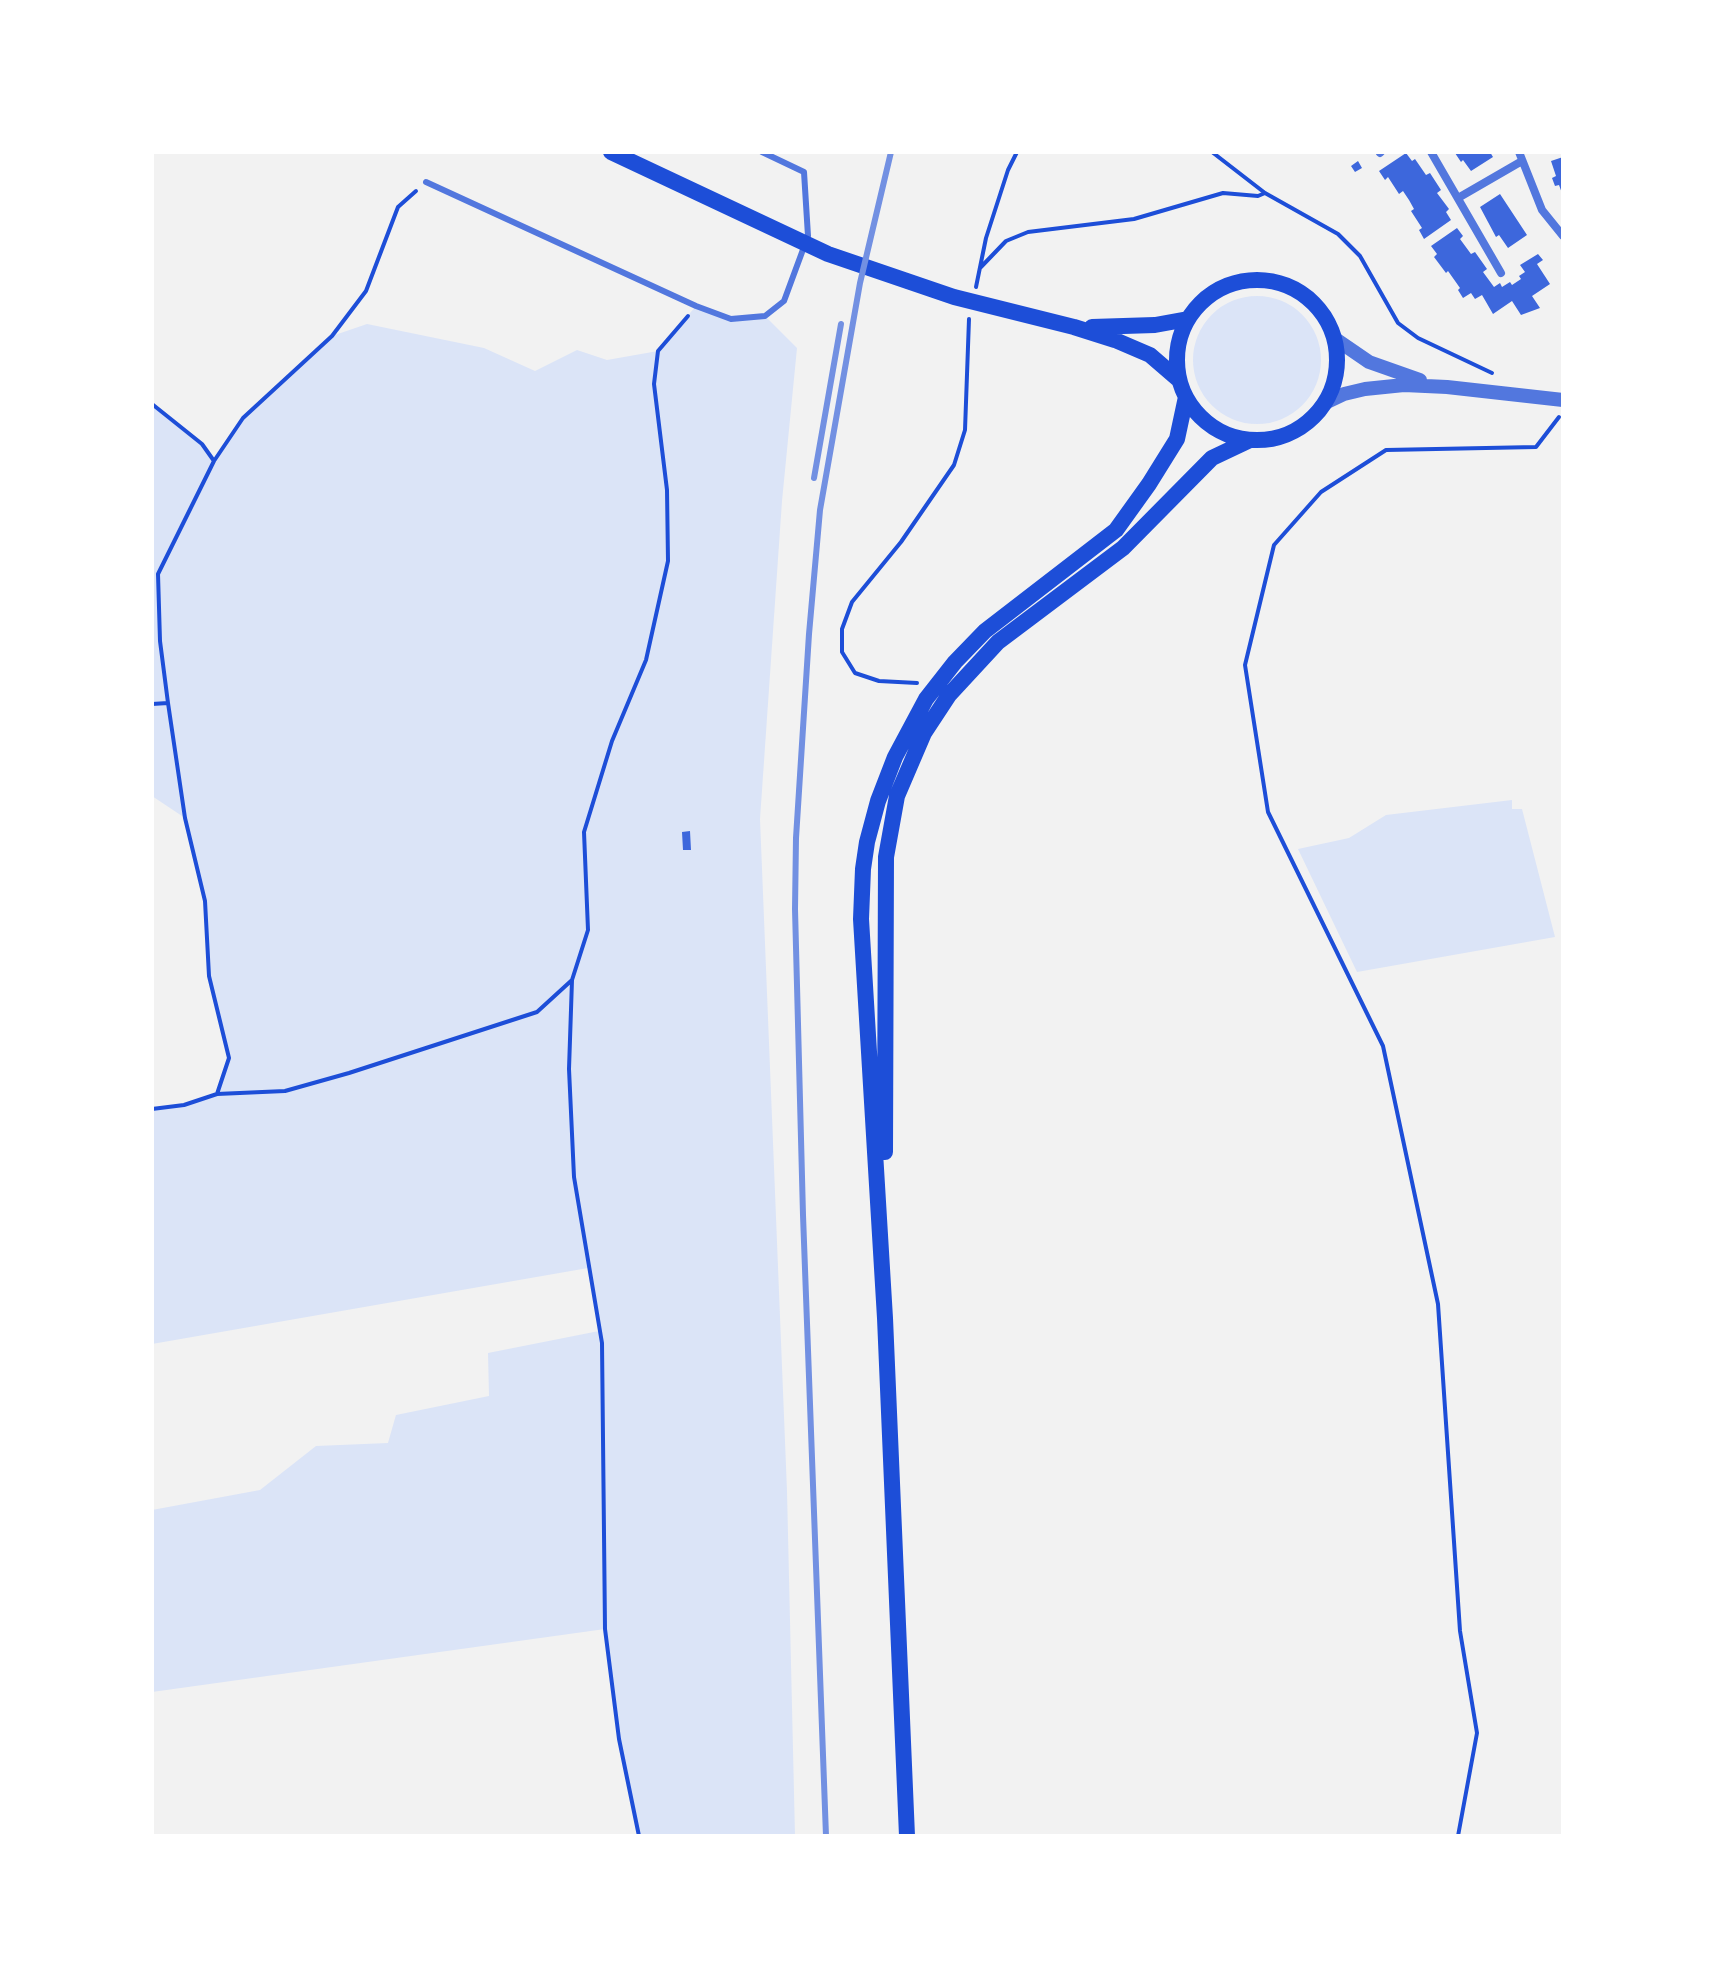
<!DOCTYPE html>
<html>
<head>
<meta charset="utf-8">
<style>
	body { margin:0 }
	#map { position:relative; width:1715px; height:1988px; overflow:hidden; background:#f2f2f2; font-family:"Fira Sans Condensed",sans-serif }
	canvas { display:block }
	.frame { position:absolute; inset:0; border:154px solid #fff; pointer-events:none }
</style>
</head>
<body>
<div id="map">
<canvas width="1715" height="1988"></canvas>
<div class="frame"></div>
</div>
<script>
const ctx = document.querySelector('canvas').getContext('2d');
ctx.lineJoin = 'round';
function paint(path, color) { ctx.fillStyle = color; ctx.fill(path, 'evenodd'); }
const poly = rows => new Path2D(rows.map(r => 'M' + r).join(''));
function stroke(path, color, width, dash) { ctx.strokeStyle = color; ctx.lineWidth = width; ctx.lineCap = dash ? 'butt' : 'round'; ctx.setLineDash(dash || []); ctx.stroke(path); }
const green = poly([
	'1193 360a64 64 0 1 1 128 0a64 64 0 1 1-128 0Z',
	[696,306,731,319,765,316,797,348,782,501,760,819,787,1491,795,1836,639,1836,619,1739,605,1629,152,1692,152,1510,260,1490,316,1446,388,1443,396,1415,489,1396,488,1353,599,1331,588,1268,152,1344,152,1109,184,1105,217,1094,229,1058,209,976,205,901,185,818,152,796,152,404,202,444,214,461,207,477,243,418,332,336,367,324,484,348,535,371,577,350,607,360,658,351],
	[1512,800,1512,809,1522,809,1555,937,1357,972,1298,849,1349,838,1386,815]
]);
const building = poly([
	[1457,152,1490,152,1493,157,1471,171,1463,160,1461,162,1455,153],
	[1406,153,1412,161,1415,159,1426,175,1430,173,1441,190,1437,193,1449,209,1446,212,1451,220,1424,239,1419,230,1422,228,1411,211,1414,209,1409,200,1403,191,1399,194,1388,177,1385,180,1379,171],
	[1563,157,1563,196,1559,185,1555,186,1552,178,1556,176,1551,161],
	[1358,161,1362,168,1355,172,1351,166],
	[1500,194,1527,235,1508,248,1499,235,1496,237,1480,207],
	[1457,228,1463,236,1460,239,1471,254,1475,252,1487,269,1483,272,1494,287,1500,283,1502,287,1510,282,1512,285,1521,279,1519,276,1525,272,1520,265,1538,254,1543,260,1537,264,1550,284,1532,296,1540,308,1521,315,1512,301,1493,314,1482,295,1475,299,1471,293,1463,298,1458,290,1460,288,1448,271,1446,273,1434,257,1437,254,1431,246],
	[690,831,691,850,683,850,682,832]
]);
const path = poly([
	[1212,152,1265,193,1338,234,1360,256,1398,323,1418,338,1492,373],
	[981,267,1006,241,1028,232,1134,219,1223,193,1258,196,1265,193],
	[976,287,986,238,1008,170,1017,152],
	[152,404,202,444,214,461],
	[917,683,879,681,855,673,842,652,842,629,852,602,901,542,954,465,965,430,969,319],
	[152,704,168,703],
	[217,1094,229,1058,209,976,205,901,185,818,168,703,160,641,158,574,214,461,243,418,332,336,366,291,398,207,416,191],
	[152,1109,184,1105,217,1094,285,1091,349,1073,537,1012,572,980],
	[639,1836,619,1739,605,1629,602,1343,574,1177,569,1069,572,980,588,930,584,832,612,741,646,660,668,561,667,490,654,384,658,351,688,316],
	[1458,1836,1477,1733,1460,1631,1438,1304,1383,1046,1268,812,1245,665,1274,545,1321,492,1386,450,1536,447,1559,417]
]);
const service = poly([
	[426,182,696,306,731,319,765,316,784,301,808,236,804,172,762,152]
]);
const minor = poly([
	[1431,152,1501,273],
	[1519,152,1542,210,1563,236],
	[1380,153,1381,152],
	[1458,198,1522,161]
]);
const tertiary = poly([
	[1334,338,1369,362,1420,380],
	[1325,403,1344,394,1365,389,1404,385,1447,387,1563,400]
]);
const secondary = poly([
	[611,152,828,254,954,297,1074,327,1115,340,1150,355,1179,380],
	'1177 360a80 80 0 1 1 160 0a80 80 0 1 1-160 0Z',
	[1092,327,1155,325,1188,319],
	[885,1152,886,857,897,796,924,733,949,695,998,642,1123,548,1212,458,1250,440],
	[907,1836,885,1318,861,919,863,869,867,842,878,801,895,757,926,699,955,662,985,631,1116,530,1149,484,1177,439,1186,397]
]);
const rail = poly([
	[814,478,841,324],
	[826,1836,803,1215,795,909,796,838,809,634,820,510,860,283,891,152]
]);
paint(green, '#dbe4f7');
paint(building, '#3d67dc');
stroke(path, '#1d4ed8', 4);
stroke(service, '#5277de', 6);
stroke(minor, '#5277de', 8);
stroke(tertiary, '#5277de', 14);
stroke(secondary, '#1d4ed8', 16);
stroke(rail, '#7290e2', 6);
</script>
</body>
</html>
